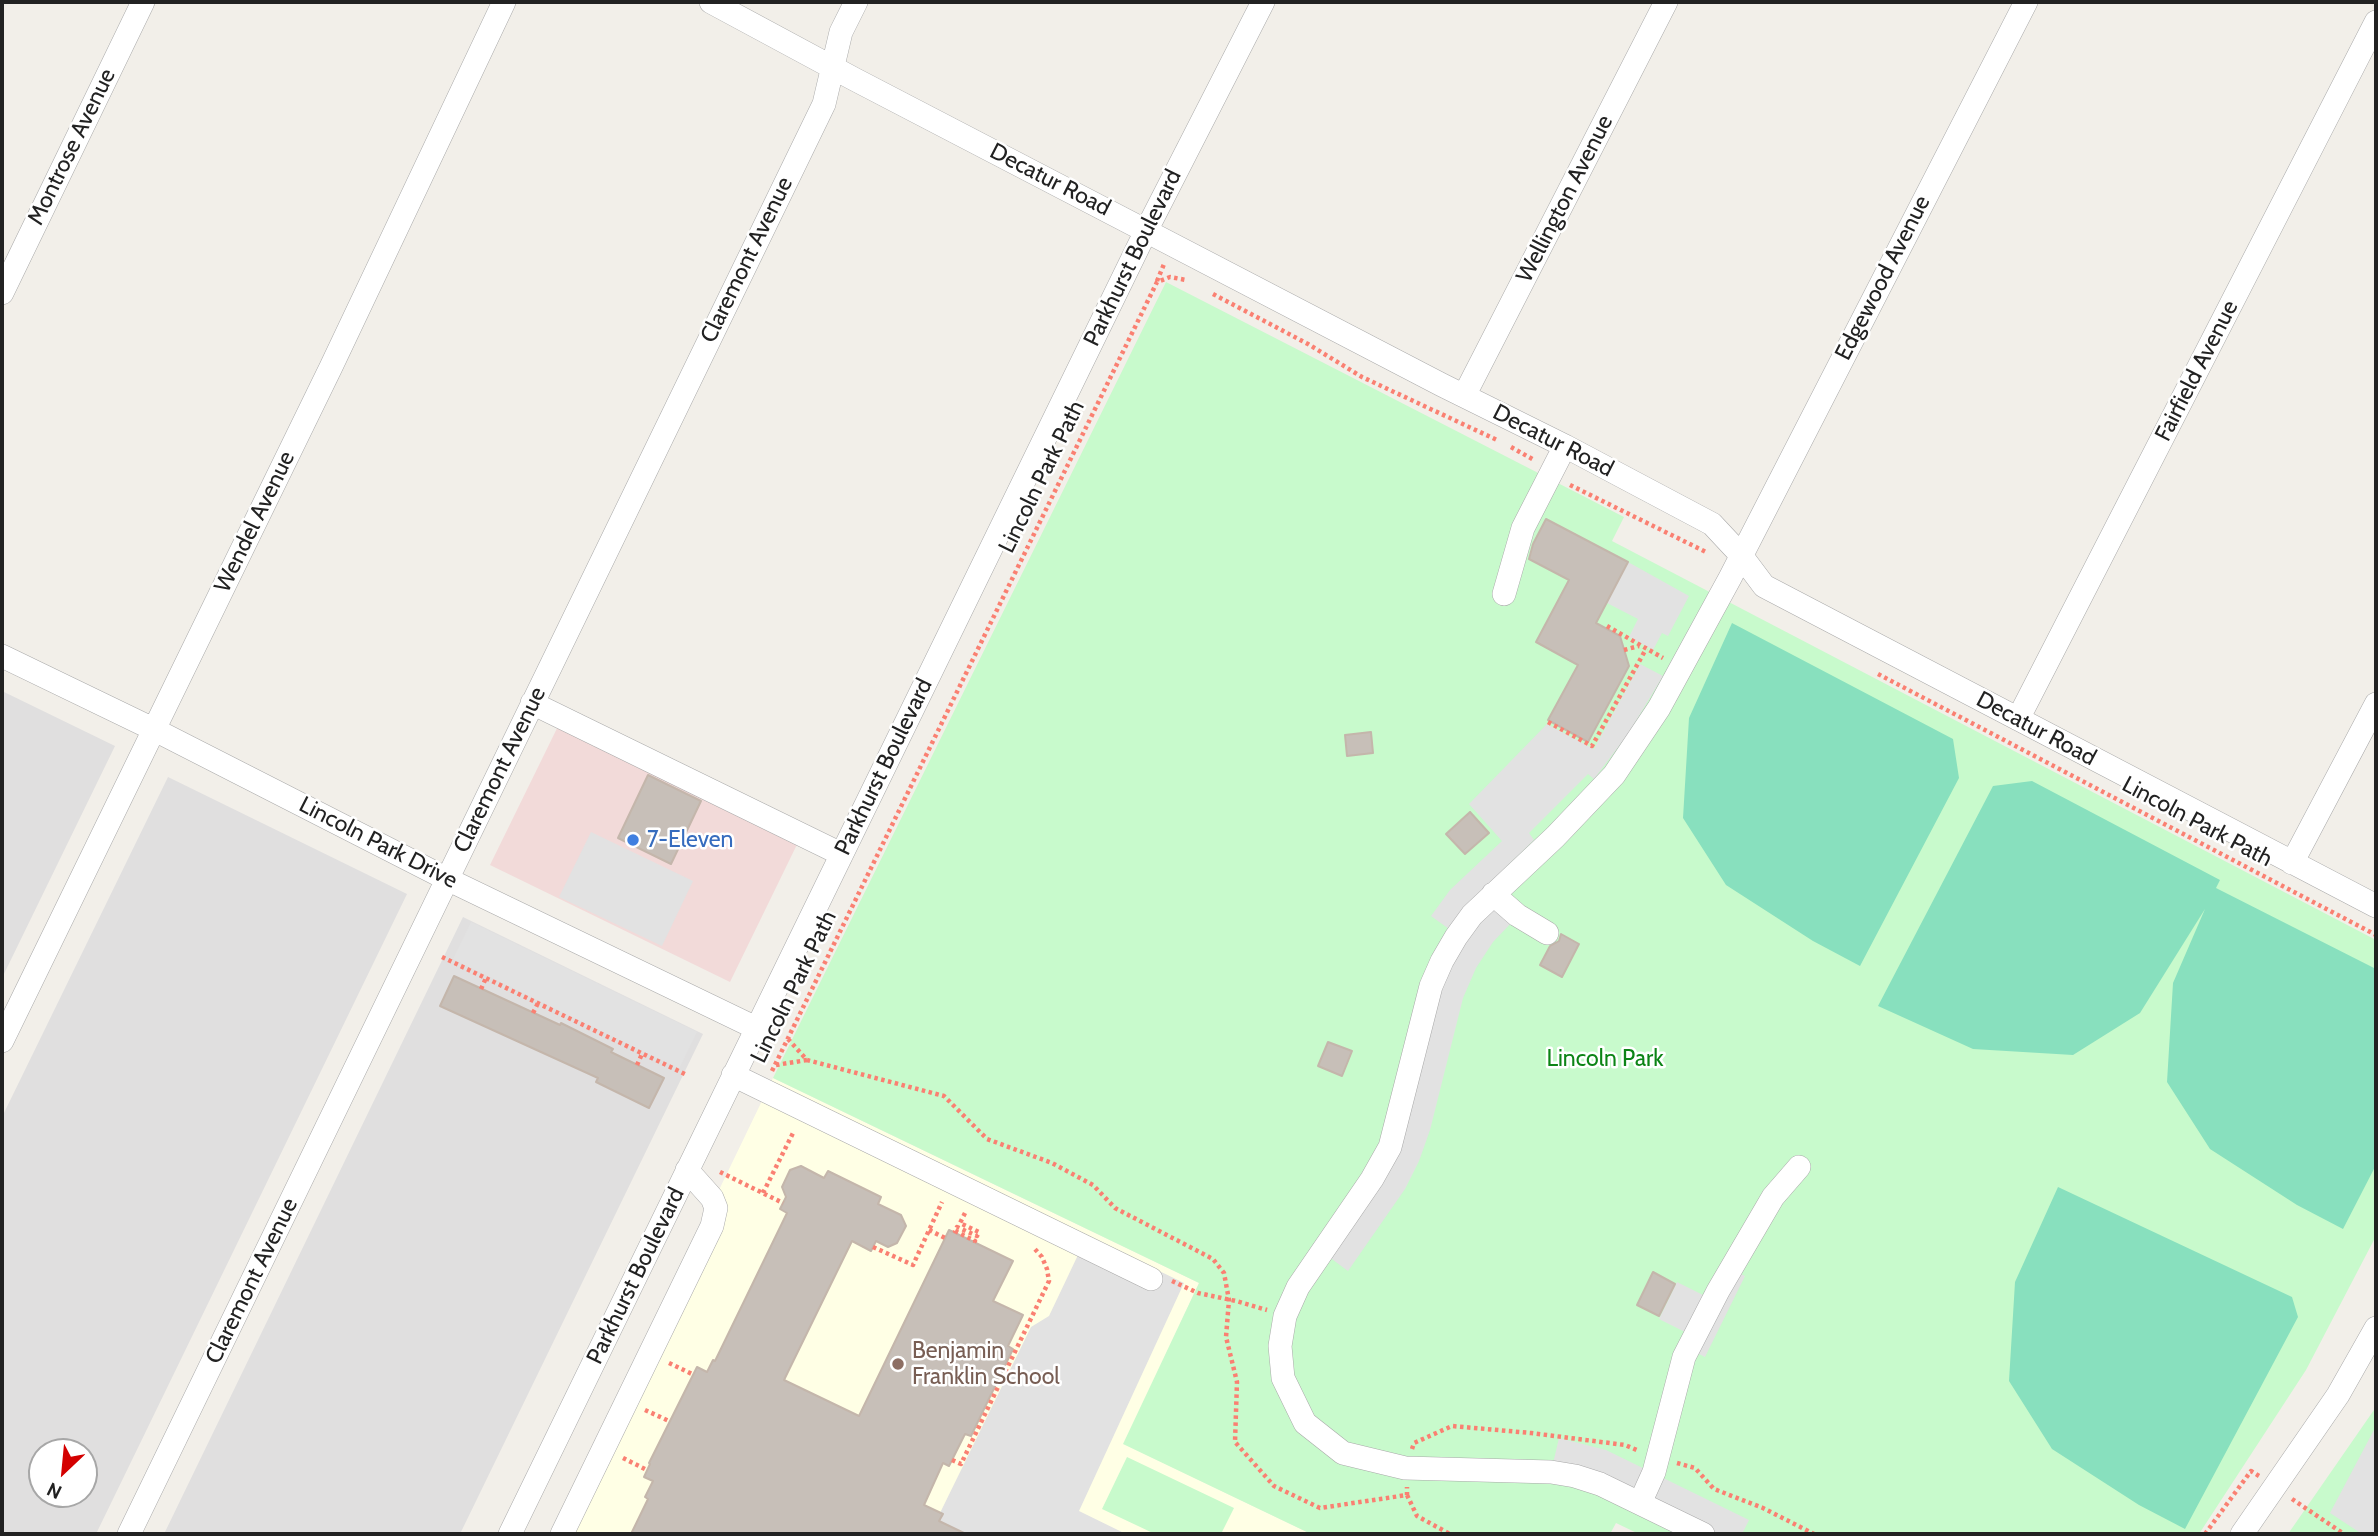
<!DOCTYPE html>
<html>
<head>
<meta charset="utf-8">
<style>
	body { margin:0 }
	#map { position:relative; width:2378px; height:1536px; overflow:hidden; background:#f2efe9; font-family:Cabin,sans-serif }
	canvas { display:block }
	.frame { position:absolute; inset:0; border:4px solid #222; pointer-events:none }
	.north { position:absolute; left:28px; top:1438px; width:70px; height:70px; box-sizing:border-box; background:#fff; border:2px solid #a7a7a7; border-radius:50%; rotate:206deg; font-size:19px; font-weight:700; line-height:28px; text-align:center; color:#222 }
	.north::after { content:''; display:block; margin:auto; width:24px; height:32px; background:#d40000; clip-path:polygon(50% 0,100% 100%,50% 72%,0 100%) }
</style>
</head>
<body>
<div id="map">
<canvas width="2378" height="1536"></canvas>
<div class="frame"></div>
<div class="north">N</div>
</div>
<script>
const ctx = document.querySelector('canvas').getContext('2d');
ctx.lineJoin = 'round';
function paint(path, color) { ctx.fillStyle = color; ctx.fill(path, 'evenodd'); }
const poly = rows => new Path2D(rows.map(r => 'M' + r).join(''));
function stroke(path, color, width, dash) { ctx.strokeStyle = color; ctx.lineWidth = width; ctx.lineCap = dash ? 'butt' : 'round'; ctx.setLineDash(dash || []); ctx.stroke(path); }
function drawText(font, color, halo, rows, align = 'center') {
  ctx.font = font + ' Cabin,sans-serif'; ctx.lineWidth = 5; ctx.setLineDash([]); ctx.textBaseline = 'middle'; ctx.strokeStyle = halo; ctx.fillStyle = color; for (const [text, x, y, turn = 0] of rows) {
    ctx.save(); ctx.translate(x, y); ctx.rotate((+turn || 0) * Math.PI / 180); ctx.textAlign = isNaN(turn) ? turn : align; if (halo) ctx.strokeText(text, 0, 0); ctx.fillText(text, 0, 0); ctx.restore();
  }
}
const residential = poly([
	[2,691,115,746,2,978],
	[168,777,407,894,96,1534,2,1534,2,1117],
	[84,1452,84,1494,42,1494,42,1452],
	[463,917,703,1034,460,1534,164,1534]
]);
const commercial = poly([
	[566,710,806,826,730,982,490,865]
]);
const education = poly([
	[773,1078,1199,1283,1124,1444,1311,1534,553,1534]
]);
const park = poly([
	[1166,282,1624,517,1612,541,2376,940,2376,1236,2306,1370,2199,1534,1639,1534,1616,1523,1610,1534,1311,1534,1123,1444,1199,1283,773,1078],
	[2376,1407,2376,1534,2288,1534],
	[1127,1457,1234,1508,1221,1534,1155,1534,1102,1509]
]);
const pitch = poly([
	[1732,623,1953,739,1959,778,1860,966,1813,941,1726,885,1683,818,1689,718],
	[2032,781,2220,880,2216,888,2376,969,2376,1165,2343,1229,2297,1205,2210,1149,2167,1082,2173,983,2205,909,2140,1013,2073,1055,1973,1049,1878,1006,1993,786],
	[2058,1187,2292,1297,2298,1317,2185,1529,2139,1505,2052,1449,2009,1381,2015,1282]
]);
const parking = poly([
	[1628,562,1689,596,1668,636,1662,633,1653,650,1629,637,1638,619,1607,603],
	[1640,664,1663,676,1628,734,1594,779,1588,774,1529,833,1534,840,1470,902,1449,929,1431,916,1450,890,1502,841,1469,804,1547,724,1594,749],
	[591,832,693,881,662,946,559,897],
	[1494,905,1514,920,1493,942,1476,968,1463,998,1430,1130,1419,1161,1405,1189,1348,1271,1321,1251,1372,1179,1442,961],
	[471,922,697,1032,679,1069,453,959],
	[1087,1236,1184,1283,1079,1511,1126,1534,966,1534,939,1521,943,1514,940,1513,1031,1327,1049,1316],
	[1725,1266,1745,1276,1705,1357,1683,1346,1689,1334,1659,1319,1677,1282,1709,1298],
	[2376,1426,2376,1534,2362,1534,2330,1513],
	[1559,1438,1606,1450,1749,1520,1742,1534,1703,1534,1551,1472]
]);
const building = poly([
	[1546,519,1628,562,1596,623,1620,636,1629,666,1588,742,1548,720,1578,665,1536,642,1569,580,1529,559,1533,544,1546,519],
	[1371,732,1373,753,1347,756,1345,735,1371,732],
	[648,775,701,801,671,864,618,838,648,775],
	[1470,812,1489,833,1465,854,1446,834,1470,812],
	[1561,934,1579,944,1562,977,1540,965,1550,946,1559,941,1561,934],
	[454,976,560,1025,561,1023,613,1049,611,1052,664,1078,649,1108,596,1082,598,1078,440,1006,454,976],
	[1328,1042,1352,1051,1342,1076,1318,1066,1328,1042],
	[801,1166,824,1178,828,1171,881,1197,878,1204,901,1215,906,1226,897,1243,888,1247,876,1241,871,1251,852,1241,784,1380,859,1416,949,1230,1013,1261,993,1301,1023,1315,1008,1346,1013,1349,971,1436,965,1434,949,1466,943,1463,924,1505,943,1514,939,1521,966,1534,631,1534,648,1499,645,1497,653,1481,644,1477,650,1464,649,1463,697,1367,707,1372,713,1360,715,1361,787,1213,780,1209,786,1197,782,1187,790,1170,801,1166],
	[1653,1272,1675,1284,1659,1316,1637,1305,1653,1272]
]);
const path = poly([
	[1157,281,1164,264],
	[1213,294,1308,344,1362,377,1497,440],
	[1511,447,1534,460],
	[1570,485,1706,552],
	[1607,626,1663,658],
	[1624,650,1639,646],
	[1878,674,2376,935],
	[1548,722,1592,746,1646,649],
	[442,957,687,1075],
	[481,989,486,978],
	[533,1013,538,1003],
	[788,1039,807,1060,944,1096,987,1139,1052,1163,1093,1185,1115,1208,1213,1259,1224,1273,1229,1300,1226,1337,1237,1382,1235,1442,1274,1486,1320,1508,1407,1495,1407,1487],
	[637,1065,642,1054],
	[776,1065,807,1060],
	[772,1071,1157,282,1170,277,1186,280],
	[720,1172,783,1203],
	[763,1193,794,1131],
	[965,1213,960,1223,979,1232,977,1236,957,1227,955,1231,975,1241,974,1242],
	[929,1230,945,1238],
	[873,1247,913,1265,942,1202],
	[1172,1281,1198,1293,1236,1301,1267,1310],
	[669,1363,694,1375],
	[645,1410,669,1421],
	[1412,1449,1414,1443,1452,1426,1531,1433,1625,1445,1639,1451],
	[623,1458,647,1470],
	[952,1460,961,1464,1049,1281,1047,1269,1042,1257,1033,1247],
	[1677,1463,1695,1468,1714,1489,1763,1508,1814,1534],
	[1407,1495,1417,1516,1450,1534],
	[2292,1499,2344,1534],
	[2205,1534,2251,1471,2259,1476]
]);
const minor = poly([
	[711,2,854,79,1442,385,1565,446,1712,524,1740,554,1764,586,2376,906],
	[2,293,143,2],
	[1464,396,1666,2],
	[1504,594,1523,528,1565,446],
	[2,656,153,729,447,879,756,1028],
	[532,703,841,854],
	[2018,719,2376,22],
	[2292,863,2376,704],
	[1493,894,1517,915,1547,933],
	[2,1041,331,367,504,2],
	[733,1075,1151,1279],
	[1640,1503,1654,1472,1684,1357,1718,1291,1773,1197,1799,1167],
	[129,1534,824,104,841,32,856,2],
	[510,1534,1146,231,1263,2],
	[562,1534,712,1226,716,1208,712,1198,687,1170],
	[1703,1534,1600,1484,1575,1476,1551,1472,1405,1468,1343,1453,1305,1423,1283,1378,1280,1346,1285,1316,1298,1287,1372,1179,1390,1147,1431,986,1442,961,1456,937,1472,915,1555,837,1614,775,1659,708,1730,578,2026,2],
	[2242,1534,2338,1395,2376,1328]
]);
const markers = [
	[633,840,7,"#3f7fe0"],
	[898,1364,7,"#8d6e63"]
];
const streetNames = [
	["Montrose Avenue",72,147,-64],
	["Decatur Road",1050,180,27],
	["Wellington Avenue",1565,199,-63],
	["Parkhurst Boulevard",1133,258,-64],
	["Claremont Avenue",747,260,-64],
	["Edgewood Avenue",1883,278,-63],
	["Fairfield Avenue",2197,371,-63],
	["Decatur Road",1553,441,27],
	["Lincoln Park Path",1042,477,-64],
	["Wendel Avenue",255,522,-64],
	["Decatur Road",2036,729,28],
	["Parkhurst Boulevard",884,767,-64],
	["Claremont Avenue",500,770,-64],
	["Lincoln Park Path",2197,822,28],
	["Lincoln Park Drive",378,843,27],
	["Lincoln Park Path",794,987,-64],
	["Parkhurst Boulevard",636,1276,-64],
	["Claremont Avenue",252,1281,-64]
];
const shopNames = [
	["7-Eleven",647,840]
];
const parkNames = [
	["Lincoln Park",1605,1059]
];
const educationNames = [
	["Benjamin",912,1351],
	["Franklin School",912,1377]
];
paint(residential, '#e0dfdf');
paint(commercial, '#f2dad9');
paint(education, '#ffffe5');
paint(park, '#c8facc');
paint(pitch, '#88e0be');
paint(parking, '#e2e2e2');
paint(building, '#c7bfb8');
stroke(building, '#c4b6ab', 2);
stroke(minor, '#a9a9a9', 24);
stroke(path, '#fa8072', 4.5, [3.5, 3.5]);
stroke(minor, '#fff', 23);
for (const [x, y, r, color] of markers) { const dot = new Path2D(); dot.arc(x, y, r, 0, 2 * Math.PI); ctx.fillStyle = color; ctx.fill(dot); stroke(dot, '#fff', 2.5); }
drawText('23px', '#222', '#fff', streetNames);
drawText('23px', '#366cbe', '#fff', shopNames, 'left');
drawText('23px', '#0c8416', '#fff', parkNames);
drawText('23px', '#785e54', '#fff', educationNames, 'left');
</script>
</body>
</html>
